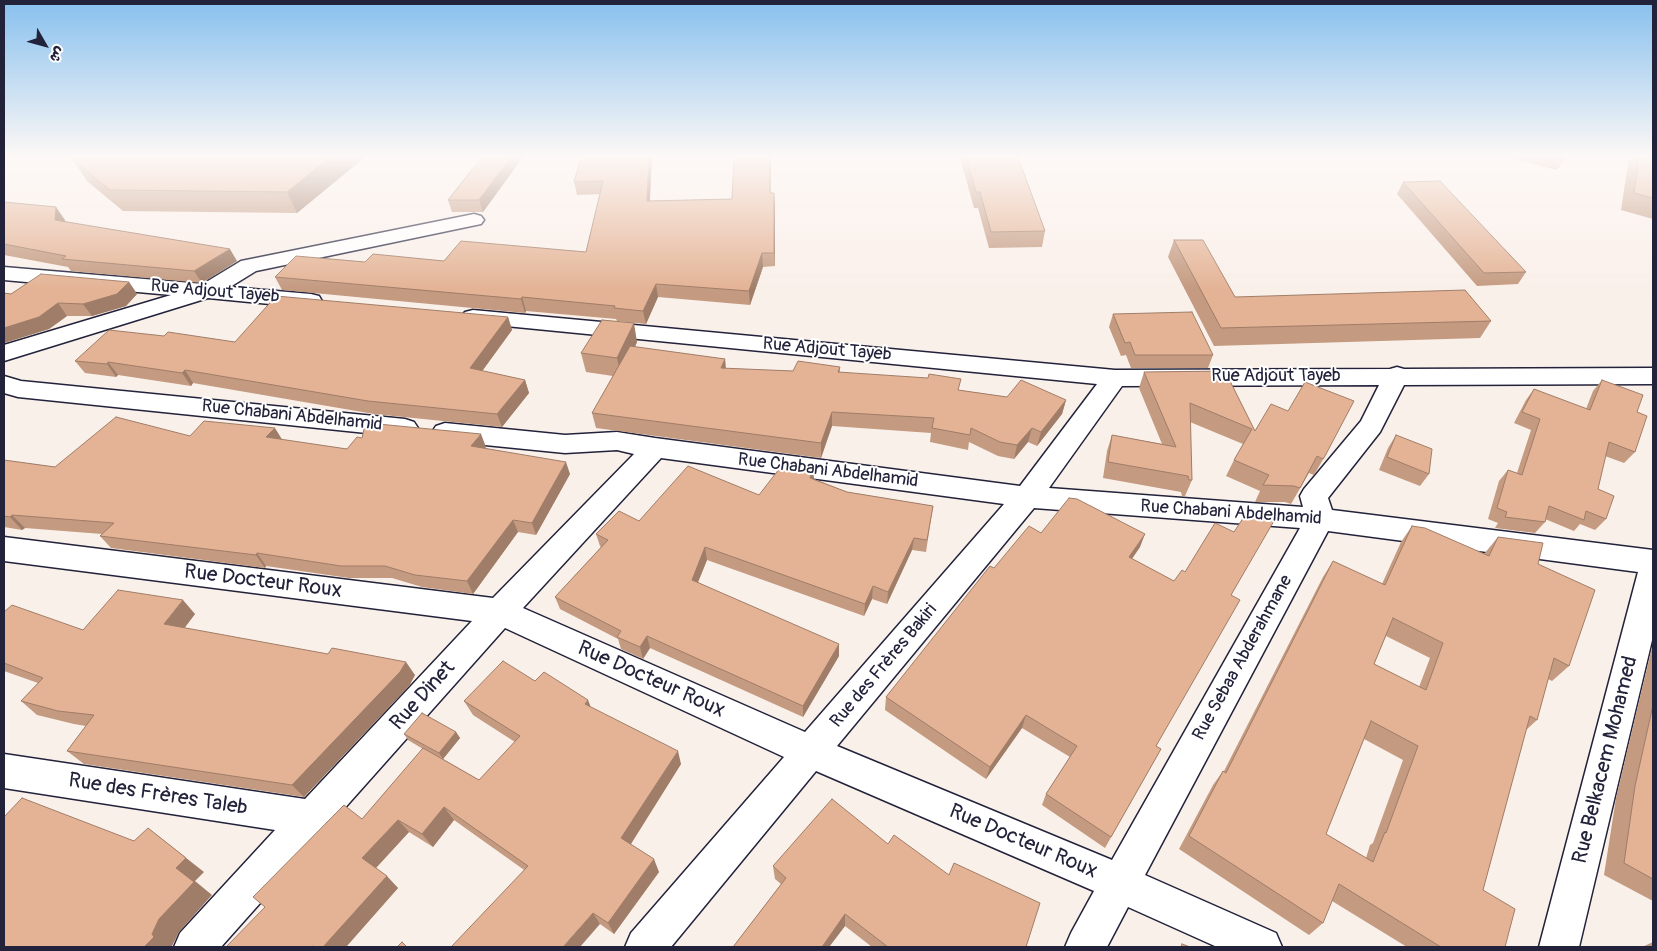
<!DOCTYPE html>
<html>
<head>
<meta charset="utf-8">
<style>
	body { margin:0 }
	#map { position:relative; width:1657px; height:951px; overflow:hidden; background:#faf0ea; font-family:Pangolin,"Playpen Sans Arabic",sans-serif }
	canvas { display:block }
	.frame { position:absolute; inset:0; border:5px solid #22223b; pointer-events:none }
	.north { position:absolute; left:20px; top:20px; width:50px; height:50px; -webkit-text-stroke:4px #fff; paint-order:stroke; rotate:128deg; font-size:14px; font-weight:700; line-height:20px; text-align:center; color:#22223b }
	.north::after { content:''; display:block; margin:auto; width:18px; height:22px; background:#22223b; clip-path:polygon(50% 0,100% 100%,50% 72%,0 100%) }
</style>
</head>
<body>
<div id="map">
<canvas width="1657" height="951"></canvas>
<div class="frame"></div>
<div class="north">ش</div>
</div>
<script>
const ctx = document.querySelector('canvas').getContext('2d');
ctx.lineJoin = 'round';
const poly = rows => new Path2D(rows.map(r => 'M' + r).join(''));
function stroke(path, color, width, dash) { ctx.strokeStyle = color; ctx.lineWidth = width; ctx.lineCap = dash ? 'butt' : 'round'; ctx.setLineDash(dash || []); ctx.stroke(path); }
function paint(path, color) { ctx.fillStyle = color; ctx.fill(path, 'evenodd'); }
function drawText(font, color, halo, rows, align = 'center') {
  ctx.font = font + ' Pangolin,sans-serif'; ctx.lineWidth = 4; ctx.setLineDash([]); ctx.textBaseline = 'middle'; ctx.strokeStyle = halo; ctx.fillStyle = color; for (const [text, x, y, turn = 0] of rows) {
    ctx.save(); ctx.translate(x, y); ctx.rotate((+turn || 0) * Math.PI / 180); ctx.textAlign = isNaN(turn) ? turn : align; if (halo) ctx.strokeText(text, 0, 0); ctx.fillText(text, 0, 0); ctx.restore();
  }
}
const minor = poly([
	[474,214,481,216,484,220,481,224,256,271,230,287,311,294,319,296,322,301,319,306,311,308,208,298,4,361,4,345,171,295,4,280,4,267,203,284,241,261,474,214],
	[473,310,1115,370,1390,369,1397,367,1404,369,1653,368,1653,384,1404,385,1380,432,1328,498,1332,510,1653,550,1653,636,1579,947,1539,947,1638,572,1328,531,1145,875,1276,933,1282,947,1217,947,1128,907,1107,947,1065,947,1071,933,1094,891,816,771,671,947,625,947,631,933,784,757,505,628,221,947,174,947,180,933,275,830,4,788,4,754,305,799,472,621,4,561,4,537,493,598,634,454,617,450,565,453,445,441,436,438,432,432,436,426,445,423,565,435,617,432,655,438,1020,486,1097,384,465,322,461,317,465,312,473,310],
	[1379,385,1361,421,1304,489,1300,496,1303,507,1049,488,1122,386,1379,385],
	[661,458,1004,504,805,732,523,608,661,458],
	[1034,508,1300,528,1112,860,837,746,1034,508],
	[4,376,21,381,405,419,414,422,418,428,414,434,405,437,18,397,4,393,4,376]
]);
const wall = poly([
	[365,157,297,213,123,211,87,181,73,160],
	[482,157,523,157,483,212,452,212,448,200],
	[581,157,652,157,650,201,732,199,771,157,770,193,775,206,775,266,763,267,750,305,658,297,646,324,617,321,616,319,526,311,525,313,282,290,275,277,365,262,444,261,586,252,600,194,577,195,574,182],
	[961,157,1018,157,1045,231,1042,247,989,248,978,208,974,208,961,161],
	[1506,157,1564,157,1564,160,1557,170],
	[1629,157,1653,157,1653,219,1621,210],
	[1403,182,1526,272,1518,284,1477,286,1397,194],
	[4,202,65,220,65,222,237,261,202,283,71,271,68,267,4,255],
	[1174,240,1235,297,1491,321,1480,338,1214,346,1168,257],
	[129,282,137,294,126,306,92,316,67,316,49,329,4,343,4,293,11,294],
	[1113,314,1213,355,1208,368,1131,368,1126,355,1121,356,1109,327],
	[508,317,512,330,482,371,525,380,529,393,502,427,374,414,193,383,191,386,118,375,116,377,85,373,75,361,164,336,235,342],
	[637,342,635,347,725,359,726,369,793,371,840,367,840,372,959,390,1007,397,1066,400,1062,414,1037,446,1028,442,1014,459,998,456,969,442,968,450,930,442,931,433,832,426,821,458,596,428,592,413,613,376,586,372,581,353],
	[1225,371,1255,431,1325,456,1314,475,1309,473,1291,504,1285,502,1255,502,1260,491,1226,476,1234,460,1243,444,1190,422,1192,480,1185,496,1182,496,1181,492,1103,478,1107,451,1112,435,1162,444,1139,388,1144,372],
	[1602,380,1637,412,1635,452,1624,463,1605,456,1598,489,1606,519,1595,530,1580,524,1574,531,1545,519,1545,522,1535,533,1495,528,1498,523,1488,519,1499,481,1508,470,1517,473,1531,430,1514,423,1526,400,1534,389,1586,409,1593,391],
	[1396,435,1429,474,1420,486,1379,470,1388,448],
	[190,436,282,440,347,449,486,447,485,448,570,474,536,535,518,532,473,594,422,587,392,578,349,578,266,566,265,568,111,548,100,536,102,534,25,528,22,530,4,527,4,460,55,467],
	[813,468,814,479,847,492,933,506,926,552,912,550,887,604,872,599,864,616,707,560,698,582,839,656,803,717,650,648,643,659,621,649,618,639,560,609,555,597,601,547,600,546,596,534,639,521,759,495],
	[1412,526,1484,554,1498,537,1538,564,1569,666,1552,681,1548,679,1537,720,1526,730,1483,890,1505,947,1407,947,1332,901,1323,923,1309,935,1179,849,1213,785,1223,771,1224,771,1323,577,1333,561,1382,584,1401,542],
	[1386,636,1430,658,1419,687,1374,664],
	[1364,739,1403,760,1373,843,1370,845,1366,858,1326,834],
	[1041,533,1140,547,1132,559,1174,581,1232,595,1156,746,1161,749,1105,848,1042,805,1046,794,1070,757,1022,728,986,779,885,710,886,697,994,568],
	[4,612,83,630,195,614,184,628,415,675,409,686,304,797,84,764,67,751,86,726,74,724,37,715,21,701,38,683,4,671],
	[1653,643,1653,901,1604,875,1616,798],
	[535,681,591,708,681,764,631,844,659,872,614,934,454,820,433,847,409,832,376,868,398,888,346,947,226,947,362,819,423,749,408,740,404,734,456,732,460,738,443,759,479,780,515,742,473,715,464,701],
	[888,844,1026,947,872,947,845,926,829,947,733,947,781,884,775,879,773,866],
	[1653,942,1653,947,1642,947]
]);
const shadedWall = poly([
	[330,157,365,157,297,213,287,192],
	[511,157,523,157,483,212,479,200],
	[649,157,652,157,649,214,647,201],
	[770,157,771,157,770,206],
	[774,193,775,206,775,266,774,253],
	[56,207,65,220,64,232,55,220],
	[230,249,237,261,202,283,194,271],
	[762,253,763,267,750,305,749,291],
	[129,282,137,294,126,306,92,316,83,304],
	[656,284,658,297,646,324,643,311],
	[522,297,526,311,525,313,521,299],
	[58,303,67,316,49,329,4,343,4,328],
	[508,317,512,330,475,381,470,368],
	[634,323,637,342,621,377,617,358],
	[725,359,726,374,721,368],
	[108,362,118,375,116,377,107,364],
	[185,370,193,383,191,386,182,373],
	[525,380,529,393,502,427,497,414],
	[1066,400,1062,414,1037,446,1041,432],
	[832,412,832,426,821,458,821,443],
	[275,428,283,441,266,437],
	[1032,428,1028,442,1014,459,1017,445],
	[481,434,486,447,476,459,471,446],
	[566,462,570,474,536,535,532,523],
	[813,468,814,480,810,478],
	[12,515,25,528,22,530,10,517],
	[513,520,518,532,473,594,467,581],
	[1145,534,1140,547,1123,571,1129,557],
	[914,538,912,550,887,604,888,592],
	[705,547,707,560,694,592,692,580],
	[257,553,266,566,265,568,256,555],
	[873,586,872,599,864,616,865,604],
	[183,600,195,614,177,638,164,624],
	[647,636,650,648,643,659,640,647],
	[839,644,839,656,803,717,803,706],
	[406,662,415,675,409,686,304,797,292,785],
	[588,700,594,715,585,704],
	[1026,715,1022,728,986,779,990,767],
	[456,732,460,738,443,759,439,753],
	[678,751,681,764,627,850,621,838],
	[444,807,454,820,433,847,422,834],
	[398,820,409,832,374,870,362,858],
	[148,828,204,872,195,881,212,895,179,932,172,946,173,947,144,947,152,934,176,868],
	[654,859,659,872,614,934,608,923],
	[387,876,398,888,346,947,323,947],
	[593,913,600,924,580,947,563,947],
	[845,914,845,926,829,947,822,947]
]);
const building = poly([
	[76,157,330,157,287,192,110,190,73,160,76,157],
	[482,157,511,157,479,200,448,200,482,157],
	[581,157,649,157,647,201,732,199,734,157,770,157,770,193,774,193,774,253,762,253,749,291,656,284,643,311,614,308,615,306,522,297,521,299,275,277,296,256,365,262,373,254,444,261,461,241,586,252,603,181,574,182,581,157],
	[966,157,1018,157,1045,231,991,232,980,192,976,192,966,157],
	[1551,157,1564,157,1564,160,1551,157],
	[1639,157,1653,157,1653,198,1634,193,1639,157],
	[1440,181,1526,272,1484,273,1403,182,1440,181],
	[4,202,56,207,55,220,230,249,194,271,62,259,66,256,4,244,4,202],
	[1174,240,1203,240,1235,297,1465,290,1491,321,1221,328,1174,240],
	[41,274,129,282,117,294,83,304,58,303,39,317,4,328,4,293,11,294,41,274],
	[276,296,508,317,470,368,525,380,497,414,368,401,185,370,182,373,108,362,107,364,75,361,109,330,164,336,168,332,235,342,276,296],
	[1192,312,1213,355,1135,355,1130,342,1125,343,1113,314,1192,312],
	[602,320,634,323,617,358,581,353,602,320],
	[630,346,725,359,721,368,793,371,798,361,840,367,838,372,928,378,929,374,961,379,958,390,1007,397,1021,380,1066,400,1041,432,1032,428,1017,445,1000,442,971,428,970,435,932,428,934,418,832,412,821,443,592,413,630,346],
	[1225,371,1255,431,1271,404,1288,411,1305,382,1354,401,1325,456,1323,459,1317,456,1300,488,1294,486,1263,485,1269,475,1234,460,1252,429,1190,403,1192,480,1189,480,1188,476,1108,462,1112,435,1176,447,1144,372,1225,371],
	[1602,380,1643,395,1637,412,1647,416,1635,452,1609,442,1598,489,1614,496,1606,519,1586,511,1584,520,1549,506,1545,522,1505,517,1507,512,1497,508,1508,470,1522,475,1540,419,1522,412,1534,389,1590,410,1602,380],
	[116,417,190,436,204,421,275,428,266,437,347,449,357,437,362,438,364,429,368,423,481,434,471,446,566,462,532,523,513,520,467,581,415,575,385,566,341,566,257,553,256,555,100,536,114,523,12,515,10,517,4,516,4,460,55,467,116,417],
	[1396,435,1432,449,1429,474,1387,457,1396,435],
	[783,464,813,468,810,478,847,492,933,506,927,540,914,538,888,592,873,586,865,604,705,547,692,580,839,644,803,706,647,636,640,647,617,637,621,631,555,597,608,540,596,534,619,511,639,521,688,466,759,495,783,464],
	[1069,498,1077,499,1145,534,1129,557,1174,581,1182,570,1185,572,1215,523,1234,532,1247,512,1278,514,1231,595,1240,600,1156,746,1161,749,1111,837,1046,794,1077,746,1026,715,990,767,886,697,990,566,994,568,1029,526,1041,533,1069,498],
	[1412,526,1425,528,1489,556,1498,537,1543,543,1538,564,1595,590,1569,666,1554,658,1537,720,1530,716,1483,890,1515,909,1505,947,1441,947,1339,884,1323,923,1189,836,1223,771,1226,773,1333,561,1385,585,1412,526],
	[1393,618,1443,643,1426,690,1374,664,1393,618],
	[1371,721,1418,746,1386,833,1385,832,1373,862,1326,834,1371,721],
	[118,590,183,600,164,624,328,654,332,648,406,662,400,672,292,785,67,751,94,715,58,711,21,701,43,678,4,663,4,612,12,605,83,630,118,590],
	[503,661,535,681,544,672,588,700,585,704,678,751,621,838,654,859,608,923,593,913,563,947,451,947,528,866,444,807,422,834,398,820,362,858,387,876,323,947,314,947,312,946,311,947,226,947,265,907,253,897,344,805,362,819,423,748,479,780,520,736,464,701,503,661],
	[1653,705,1653,879,1624,863,1635,786,1653,705],
	[422,713,456,732,439,753,404,734,422,713],
	[22,798,134,841,148,828,186,858,176,868,194,882,159,919,152,934,154,937,144,947,4,947,4,817,22,798],
	[832,799,888,844,894,835,949,875,954,863,1040,903,1026,947,888,947,845,914,822,947,733,947,786,878,773,866,832,799],
	[402,942,407,947,397,947,402,942],
	[1182,944,1190,947,1181,947,1182,944]
]);
const streetNames = [
	["Rue Adjout Tayeb",215,292,5],
	["Rue Adjout Tayeb",827,350,5],
	["Rue Adjout Tayeb",1276,376],
	["Rue Chabani Abdelhamid",292,416,6],
	["Rue Chabani Abdelhamid",828,471,7],
	["Rue Chabani Abdelhamid",1231,513,4],
	["Rue Sebaa Abderahmane",1243,658,-61],
	["Rue des Frères Bakiri",884,666,-50]
];
const nearStreetnames = [
	["Rue Docteur Roux",263,582,7],
	["Rue Docteur Roux",651,680,24],
	["Rue Dinet",423,696,-48],
	["Rue Belkacem Mohamed",1606,760,-76],
	["Rue des Frères Taleb",158,795,9],
	["Rue Docteur Roux",1023,842,23]
];
stroke(minor, '#22223b', 3);
paint(minor, '#fff');
paint(wall, '#c49a80');
paint(shadedWall, '#a07d68');
paint(building, '#e4b395');
stroke(building, '#a07d68', 1);
const sky = ctx.createLinearGradient(0, 0, 0, 290);
sky.addColorStop(0, '#87c0ee');
sky.addColorStop(0.54, '#fdf8f6');
sky.addColorStop(1, '#fdf8f600');
ctx.fillStyle = sky;
ctx.fillRect(0, 0, 1657, 290);
drawText('18px', '#22223b', '#fff', streetNames);
drawText('21px', '#22223b', '#fff', nearStreetnames);
</script>
</body>
</html>
